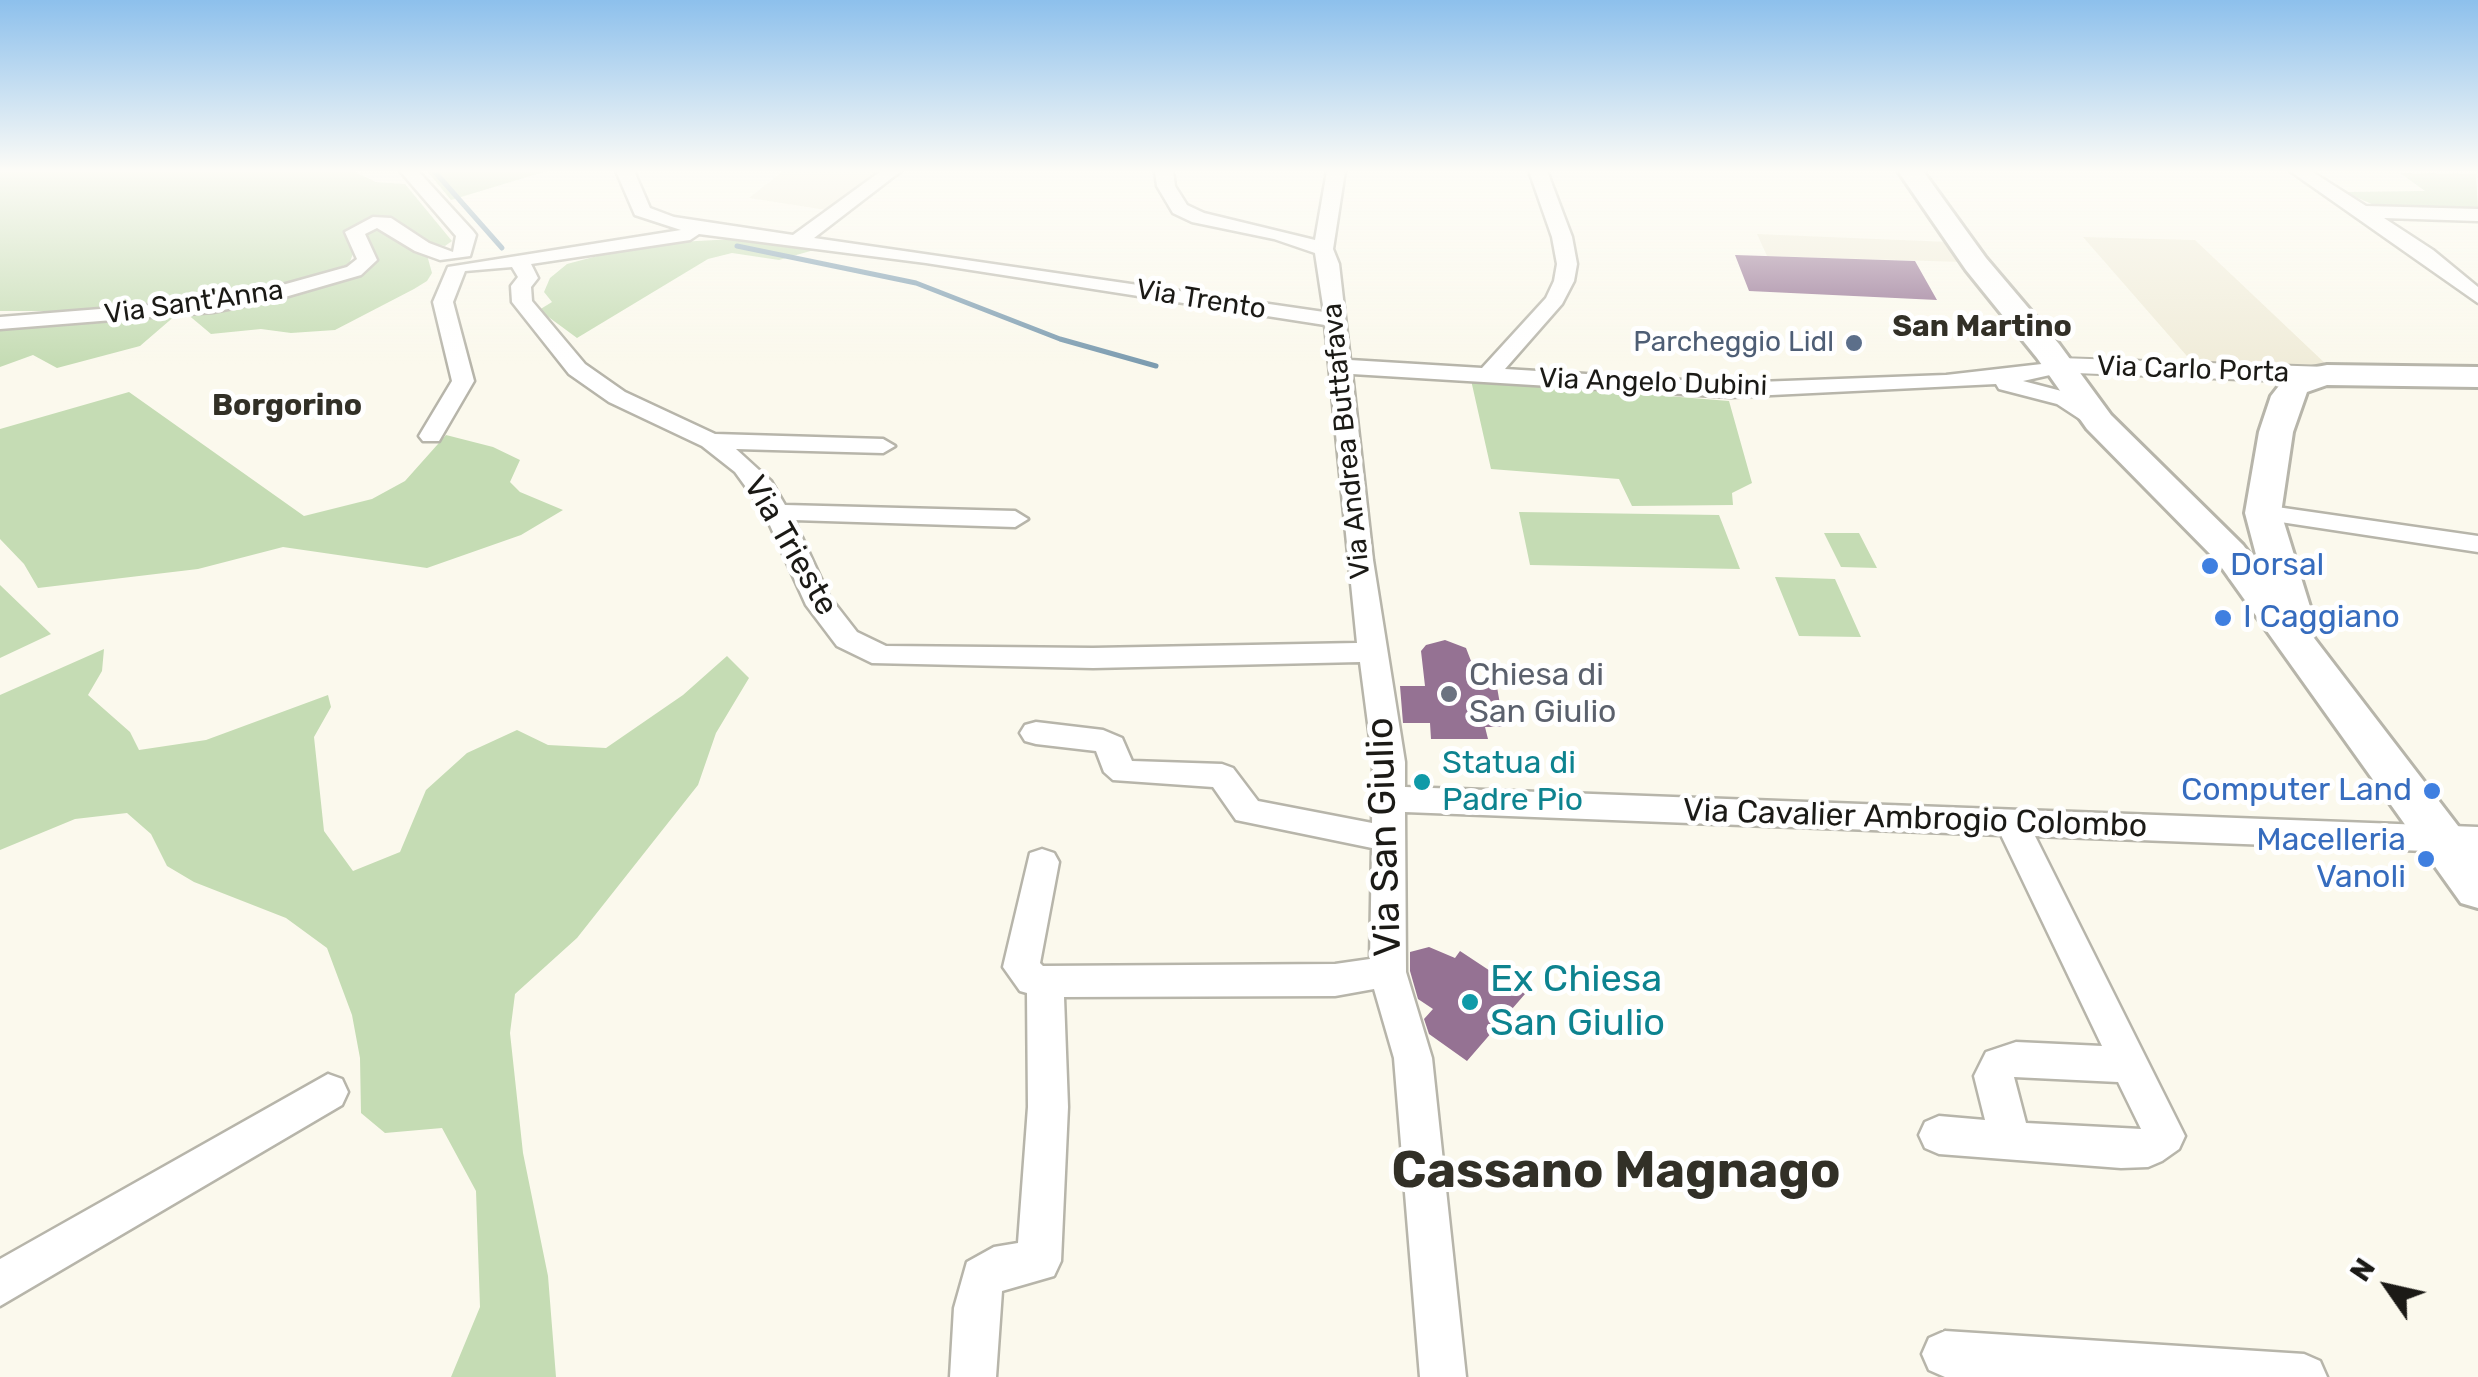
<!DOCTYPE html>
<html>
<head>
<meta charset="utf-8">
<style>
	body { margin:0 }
	#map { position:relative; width:2478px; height:1377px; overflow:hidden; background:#fbf9ed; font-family:Rubik,sans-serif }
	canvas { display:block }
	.north { position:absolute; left:2338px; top:1237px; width:100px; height:100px; -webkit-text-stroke:8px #fff; paint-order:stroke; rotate:304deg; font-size:28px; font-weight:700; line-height:40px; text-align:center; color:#1b1a16 }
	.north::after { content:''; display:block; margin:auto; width:35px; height:45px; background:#1b1a16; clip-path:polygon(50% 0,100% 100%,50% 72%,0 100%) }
</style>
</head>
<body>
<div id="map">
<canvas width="2478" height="1377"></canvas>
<div class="north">N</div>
</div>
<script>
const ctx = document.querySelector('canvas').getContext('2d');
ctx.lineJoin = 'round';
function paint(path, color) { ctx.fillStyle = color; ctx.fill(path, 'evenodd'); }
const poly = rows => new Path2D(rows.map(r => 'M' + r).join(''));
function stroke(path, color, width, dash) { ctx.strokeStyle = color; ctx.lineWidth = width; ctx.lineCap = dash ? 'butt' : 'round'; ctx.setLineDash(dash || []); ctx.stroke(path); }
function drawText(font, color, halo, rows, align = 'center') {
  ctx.font = font + ' Rubik,sans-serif'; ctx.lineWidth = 10; ctx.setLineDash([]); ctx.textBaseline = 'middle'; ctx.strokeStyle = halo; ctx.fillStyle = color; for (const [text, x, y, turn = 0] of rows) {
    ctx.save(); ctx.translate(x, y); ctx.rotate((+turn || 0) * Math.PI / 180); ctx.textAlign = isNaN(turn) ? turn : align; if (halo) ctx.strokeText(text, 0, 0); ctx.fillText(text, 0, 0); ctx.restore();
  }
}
const built = poly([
	[783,171,884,171,826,210,749,198],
	[1757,234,1949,242,1962,262,1767,256],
	[2083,237,2195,240,2329,367,2193,363]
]);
const green = poly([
	[0,171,353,171,376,182,405,184,452,241,445,246,435,244,375,220,348,229,353,254,349,264,266,290,111,311,0,311],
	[427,171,547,171,451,200],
	[2400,173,2476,174,2478,208,2374,205,2344,192,2425,191],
	[376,228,427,255,432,273,427,281,414,289,335,330,291,333,261,329,211,334,186,313,363,270,377,255,364,238],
	[734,239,814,250,779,260,732,253,708,259,577,338,539,310,552,302,544,292,550,278,567,264,642,244],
	[176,315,140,346,57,368,33,355,0,367,0,325],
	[1471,380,1729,401,1752,483,1732,493,1733,505,1632,506,1619,479,1491,469],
	[129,392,304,516,372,499,405,481,446,435,493,447,520,460,510,482,520,492,563,510,521,535,427,568,283,547,198,569,38,588,24,564,0,539,0,429],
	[1519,512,1719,515,1740,569,1530,565],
	[1824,533,1859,533,1877,568,1841,567],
	[1775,577,1835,579,1861,637,1799,636],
	[0,585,51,634,0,658],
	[104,649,102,671,88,695,130,732,139,750,206,740,328,695,331,707,314,737,324,831,353,871,400,852,426,790,467,753,517,730,548,745,606,748,683,695,727,656,749,678,716,733,698,785,577,938,515,994,510,1033,523,1153,548,1276,556,1377,451,1377,480,1307,476,1191,442,1128,385,1133,361,1113,360,1058,352,1015,327,948,286,918,194,882,167,866,151,834,127,813,75,819,0,850,0,695]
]);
const stream = poly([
	[434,171,502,248],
	[737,246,916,283,1060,339,1156,366]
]);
const building = poly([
	[1735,255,1915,261,1937,300,1749,291],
	[1445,640,1466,648,1481,687,1497,687,1504,727,1485,727,1488,739,1431,739,1430,723,1403,723,1400,686,1425,686,1421,651,1426,645],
	[1429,947,1455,958,1460,951,1525,994,1467,1061,1429,1034,1424,1019,1433,1009,1418,999,1410,971,1410,952]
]);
const minor = poly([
	[400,171,418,171,473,231,476,235,470,256,440,260,415,251,377,228,365,234,377,260,361,275,278,299,213,312,0,329,0,317,213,300,268,289,347,267,357,259,345,232,373,217,391,218,429,243,453,252,456,236,400,171],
	[616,171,634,171,650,208,674,217,793,235,881,171,901,171,814,238,1324,312,1315,253,1274,239,1192,222,1173,213,1157,186,1155,171,1173,171,1175,186,1187,205,1204,213,1315,240,1327,171,1345,171,1333,249,1339,264,1350,360,1482,368,1546,298,1554,281,1557,264,1552,237,1529,171,1547,171,1572,237,1577,264,1574,281,1562,304,1505,369,1731,383,1946,375,2068,361,2071,366,2068,371,2023,381,2073,394,2105,415,2109,420,2105,425,2089,425,2057,404,1999,389,1996,384,1731,397,1352,374,1373,560,1405,762,1405,787,2478,827,2478,853,2035,836,2185,1136,2179,1149,2162,1161,2148,1167,2121,1168,1939,1154,1925,1148,1919,1135,1925,1122,1939,1116,1985,1120,1974,1076,1986,1052,2016,1042,2102,1046,2001,835,1405,812,1406,972,1432,1058,1466,1377,1420,1377,1394,1058,1374,989,1335,996,1064,997,1068,1107,1061,1261,1054,1276,1002,1291,996,1377,950,1377,954,1308,967,1262,994,1247,1018,1243,1028,1107,1027,993,1020,991,1003,967,1030,853,1042,849,1054,853,1059,862,1040,963,1043,966,1335,964,1370,959,1372,848,1236,820,1213,787,1113,780,1104,772,1096,751,1036,744,1025,741,1020,733,1025,725,1036,722,1103,730,1122,738,1132,761,1222,764,1233,768,1258,801,1372,823,1373,762,1360,662,1093,668,872,663,837,646,806,605,764,512,735,472,702,446,609,402,569,374,512,302,511,286,518,277,512,267,465,271,453,302,474,381,439,441,423,441,419,436,452,381,433,302,448,267,681,230,635,215,616,171],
	[699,234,926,263,1325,325,1357,643,1093,648,886,646,857,632,829,596,794,520,1015,527,1028,519,1015,511,785,505,771,481,736,449,883,453,895,446,883,439,715,434,625,392,585,364,532,301,531,287,538,278,531,264,690,240,699,234],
	[2014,1077,2118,1082,2141,1129,2026,1123,2014,1077],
	[2290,171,2311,171,2366,206,2478,209,2478,221,2384,218,2433,250,2478,287,2478,303,2290,171],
	[2263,505,2478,536,2478,552,2254,518,2250,513,2263,505],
	[328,1074,342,1079,348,1092,342,1105,0,1306,0,1259,328,1074],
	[1945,1331,2304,1354,2320,1361,2327,1377,1945,1377,1929,1370,1922,1354,1929,1338,1945,1331]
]);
const tertiary = poly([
	[2060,358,2327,367,2341,375,2327,383,2050,372,2046,366,2050,360,2060,358]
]);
const secondary = poly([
	[1898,171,1923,171,1986,258,2059,344,2111,415,2243,545,2259,566,2245,513,2259,432,2271,396,2285,378,2296,371,2327,365,2478,367,2478,387,2327,385,2307,392,2293,432,2281,513,2316,626,2311,634,2478,852,2478,908,2461,903,2217,561,2087,429,2037,358,1966,270,1898,171]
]);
const markers = [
	[1854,343,10,"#5c6f8a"],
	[2210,566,10,"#3f7fe0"],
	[2223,618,10,"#3f7fe0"],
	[1449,694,10,"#6b7280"],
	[1422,782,10,"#0f9aa8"],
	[2432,791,10,"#3f7fe0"],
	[2426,859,10,"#3f7fe0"],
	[1470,1002,10,"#0f9aa8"]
];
const farStreetnames = [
	["Via Trento",1201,300,9],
	["Via Sant'Anna",194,303,-8],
	["Via Carlo Porta",2193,370,2],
	["Via Angelo Dubini",1653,383,2],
	["Via Andrea Buttafava",1347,441,-96]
];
const farServicenames = [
	["Parcheggio Lidl",1834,343]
];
const farNeighbourhoodnames = [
	["San Martino",1982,327],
	["Borgorino",287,406]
];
const streetNames = [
	["Via Trieste",790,546,60],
	["Via Cavalier Ambrogio Colombo",1915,819,2]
];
const shopNames = [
	["Dorsal",2230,566],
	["I Caggiano",2243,618],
	["Computer Land",2412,791,"right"],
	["Macelleria",2406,841,"right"],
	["Vanoli",2406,878,"right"]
];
const worshipNames = [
	["Chiesa di",1469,676],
	["San Giulio",1469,713]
];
const cultureNames = [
	["Statua di",1442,764],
	["Padre Pio",1442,801]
];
const nearStreetnames = [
	["Via San Giulio",1385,837,-92]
];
const nearCulturenames = [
	["Ex Chiesa",1490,980],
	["San Giulio",1490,1024]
];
const nearDistrictnames = [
	["Cassano Magnago",1616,1173]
];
paint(built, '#f0ecd9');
paint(green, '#c5dcb4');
stroke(stream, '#7c9cb0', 5);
paint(building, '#957293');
stroke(minor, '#b7b5aa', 5);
stroke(tertiary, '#b7b5aa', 4);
stroke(secondary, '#b7b5aa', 6);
paint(minor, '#fff');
paint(tertiary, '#fff');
paint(secondary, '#fff');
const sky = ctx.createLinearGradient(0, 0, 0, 364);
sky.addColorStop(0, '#8dc0ec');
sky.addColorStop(0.47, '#fdfcf7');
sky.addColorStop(1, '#fdfcf700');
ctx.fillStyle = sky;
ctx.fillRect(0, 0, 2478, 364);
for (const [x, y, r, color] of markers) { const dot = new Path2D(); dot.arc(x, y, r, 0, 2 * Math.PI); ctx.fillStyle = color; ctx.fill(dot); stroke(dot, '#fff', 4); }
drawText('28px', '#1b1a16', '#fff', farStreetnames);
drawText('28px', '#4e5e75', '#fff', farServicenames, 'right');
drawText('bold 30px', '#323027', '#fff', farNeighbourhoodnames);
drawText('32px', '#1b1a16', '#fff', streetNames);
drawText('32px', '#366cbe', '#fff', shopNames, 'left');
drawText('32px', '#5b616d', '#fff', worshipNames, 'left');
drawText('32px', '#0d838f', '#fff', cultureNames, 'left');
drawText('38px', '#1b1a16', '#fff', nearStreetnames);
drawText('38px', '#0d838f', '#fff', nearCulturenames, 'left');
drawText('bold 50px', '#323027', '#fff', nearDistrictnames);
</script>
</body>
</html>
